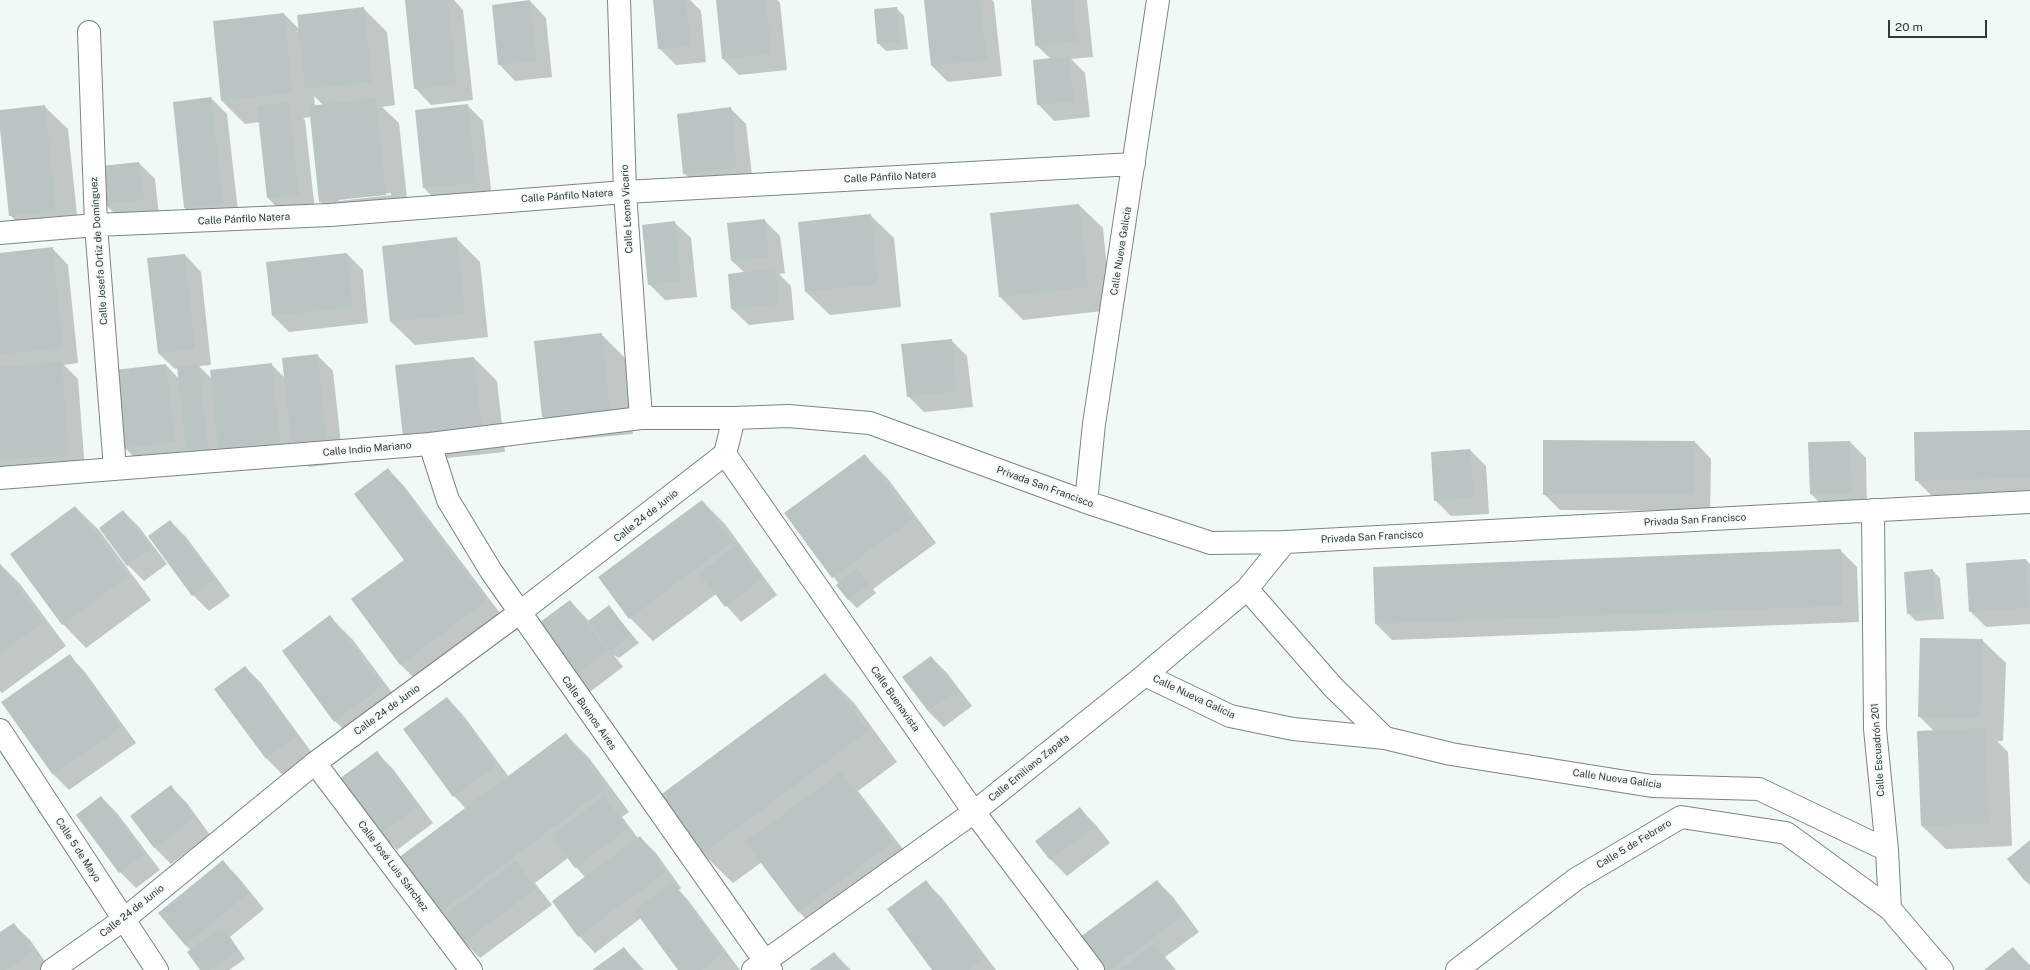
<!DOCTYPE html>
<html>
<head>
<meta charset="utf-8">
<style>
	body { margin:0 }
	#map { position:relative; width:2030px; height:970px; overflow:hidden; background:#f0f9f6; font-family:"Public Sans",sans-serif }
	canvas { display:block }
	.scale { position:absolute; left:1888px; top:20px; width:99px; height:18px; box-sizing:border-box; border:2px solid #343836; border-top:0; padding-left:5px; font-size:12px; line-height:14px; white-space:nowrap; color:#343836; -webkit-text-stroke:3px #f0f9f6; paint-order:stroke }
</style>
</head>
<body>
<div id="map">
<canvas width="2030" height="970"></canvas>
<div class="scale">20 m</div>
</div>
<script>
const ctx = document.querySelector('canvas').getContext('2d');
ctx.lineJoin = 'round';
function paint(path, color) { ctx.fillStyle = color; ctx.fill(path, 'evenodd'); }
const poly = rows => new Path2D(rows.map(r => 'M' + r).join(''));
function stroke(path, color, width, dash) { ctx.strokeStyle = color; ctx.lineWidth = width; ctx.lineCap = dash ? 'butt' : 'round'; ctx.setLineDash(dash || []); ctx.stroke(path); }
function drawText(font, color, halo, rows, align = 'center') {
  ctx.font = font + ' "Public Sans",sans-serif'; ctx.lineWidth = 3; ctx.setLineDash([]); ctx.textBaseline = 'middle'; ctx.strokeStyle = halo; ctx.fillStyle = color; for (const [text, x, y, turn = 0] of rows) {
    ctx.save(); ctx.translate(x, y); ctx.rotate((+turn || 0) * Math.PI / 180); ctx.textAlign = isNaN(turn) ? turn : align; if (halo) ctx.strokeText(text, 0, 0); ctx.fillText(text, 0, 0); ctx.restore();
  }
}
const shadow = poly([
	[406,0,454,0,463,10,473,100,431,105,415,88],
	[654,0,690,0,701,11,706,62,676,65,659,48],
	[717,0,777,0,780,3,787,70,739,75,723,59],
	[925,0,992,0,994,2,1002,76,948,82,932,66],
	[1032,0,1087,0,1093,57,1071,59,1085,73,1090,117,1054,121,1038,104,1051,59,1036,45],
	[530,1,546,18,552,77,515,81,499,64],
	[363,8,387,32,395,105,382,107,399,123,409,218,343,225,320,202,311,117,303,118,305,120,315,211,284,214,268,198,260,122,245,124,222,101,284,14,300,30],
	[314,96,323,105,315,106],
	[391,193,391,195,339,201,339,199],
	[896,8,904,16,908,49,886,51,878,43],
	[211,98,227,114,239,220,202,224,185,208],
	[467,105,483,121,492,198,440,204,424,188,416,111],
	[44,106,68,129,79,234,34,239,10,215,0,111],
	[730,108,746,124,753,184,700,189,684,173],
	[139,163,155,179,159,216,121,220,105,204],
	[1079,205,1103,228,1111,310,1023,320,1000,297],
	[870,215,894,238,901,307,830,315,806,292],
	[764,220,780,236,785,273,779,274,791,286,794,320,749,325,732,309,745,273,732,261],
	[674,222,691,238,697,297,665,300,649,284],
	[456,238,480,262,488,337,415,345,391,322],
	[52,248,68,265,78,363,64,365,78,379,85,471,0,477,0,254],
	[347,254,363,270,368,323,289,332,273,316],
	[185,255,201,272,211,365,199,366,212,379,271,364,286,379,317,355,333,371,343,463,309,467,295,453,140,463,124,447,166,365,179,379,178,368,175,369,158,353],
	[601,334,625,358,633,434,567,440,543,417,535,342],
	[951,340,967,356,973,407,924,412,908,396],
	[474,358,497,381,505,452,428,460],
	[2030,430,2030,494,1932,496,1916,480],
	[1695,442,1711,459,1710,511,1560,510,1544,494],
	[1850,442,1866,458,1867,509,1827,510,1811,494],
	[1470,450,1486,466,1489,514,1451,516,1435,500],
	[865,456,888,479,936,543,873,589,876,593,857,608,849,600,838,585,839,584,786,513],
	[388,469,404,486,509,625,424,688,401,665,353,600,405,560],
	[702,501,725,524,777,595,741,622,716,594,653,641,630,618],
	[75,507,99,530,151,600,86,648,63,624,12,554],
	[123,511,139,527,167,564,144,581,128,565,100,528],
	[170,521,186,537,230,596,209,611,193,595],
	[1841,551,1857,567,1859,622,1392,640,1376,624],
	[2026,560,2030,564,2030,624,1986,627,1970,611],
	[0,564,20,584,66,646,2,693,0,691],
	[1932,570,1940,578,1944,619,1916,621,1908,613],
	[570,601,589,621,609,607,639,643,619,658,614,655,623,667,587,694,571,678],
	[330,617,353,640,405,710,358,744,335,721],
	[1982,640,2006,663,2003,741,1997,741,2008,752,2012,846,1946,849,1922,826,1934,731,1919,716],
	[69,655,85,672,136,743,69,790,53,774],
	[931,657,947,673,972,706,944,727,928,711],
	[245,667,261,683,312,753,283,775,267,759,215,689],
	[825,674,855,704,897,762,858,791,916,866,822,935,799,912,762,862,733,883,703,854,660,796],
	[447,698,463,715,509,777,566,735,589,758,629,812,622,817,638,838,640,837,656,853,681,888,679,890,688,900,740,970,680,970,641,918,595,953,579,936,553,901,585,877,568,858,535,883,552,905,480,958,464,942,440,912,466,809,454,796],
	[377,753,393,769,433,823,397,850,381,834],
	[171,787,187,803,210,835,171,864,155,848,131,816],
	[101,797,117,813,160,870,136,888,120,872],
	[1080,809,1096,825,1110,843,1067,876,1051,860,1036,841],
	[2030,842,2030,885,2024,880],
	[223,862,239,878,264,909,230,937,245,959,229,970,201,970,191,950,185,945],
	[1157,881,1173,897,1199,932,1165,957,1176,970,1100,970],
	[926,882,942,898,996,970,933,970],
	[13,924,30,940,49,967,45,970,1,970,0,933],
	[624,948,644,970,594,970],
	[2013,948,2030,965,2030,970,1986,970],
	[834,953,851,970,811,970]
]);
const building = poly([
	[405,0,448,0,457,84,414,89],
	[530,0,537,61,498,65,492,5],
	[653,0,686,0,691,46,658,49],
	[716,0,766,0,771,54,722,59],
	[924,0,980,0,987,60,931,66],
	[1031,0,1073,0,1077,41,1035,46],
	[364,7,372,82,305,89,297,15],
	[897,7,900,42,877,44,874,9],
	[284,13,293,93,221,101,213,21],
	[1069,56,1074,101,1037,105,1033,60],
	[211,97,223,204,184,208,173,102],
	[376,98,386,195,319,202,309,106],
	[289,102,299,195,267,198,257,106],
	[468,104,476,183,423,188,415,110],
	[45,105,56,211,9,216,0,129,0,110],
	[731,107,737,168,683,174,677,114],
	[139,162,144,200,104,204,101,166],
	[1079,204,1088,287,999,297,990,213],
	[871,214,878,284,805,292,798,222],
	[765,219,769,257,731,261,727,223],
	[675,221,681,281,648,285,642,225],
	[457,237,465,314,390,322,382,246],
	[53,247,63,348,0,354,0,253],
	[347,253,353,307,272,316,266,262],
	[185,254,195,349,158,353,147,258],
	[775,268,779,304,731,309,728,274],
	[602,333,610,410,542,417,534,341],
	[952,339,957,391,907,397,901,344],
	[318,354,327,447,292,451,282,358],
	[474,357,482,429,403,437,395,365],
	[62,362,69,455,0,460,0,367],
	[272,363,280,442,218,449,210,370],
	[166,364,175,442,123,448,115,370],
	[199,365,208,448,186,450,177,367],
	[2030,430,2030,478,1915,481,1914,432],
	[1543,440,1695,441,1694,495,1543,495],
	[1850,441,1852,493,1810,494,1808,442],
	[1470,449,1474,498,1434,501,1431,452],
	[865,454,913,519,832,578,784,513],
	[388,468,486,601,400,665,351,599,404,560,354,494],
	[702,500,732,542,629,619,598,577],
	[75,506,128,576,62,625,10,554],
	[123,510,151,548,127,566,99,528],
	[170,520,214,579,192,596,148,536],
	[736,545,762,579,725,607,699,573],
	[1841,549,1843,606,1375,624,1373,567],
	[2026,559,2029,608,1969,612,1966,563],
	[0,564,43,622,0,654],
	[857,568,869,585,848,600,836,585],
	[1933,569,1936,611,1907,614,1904,572],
	[570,600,608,650,570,678,532,628],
	[609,605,631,635,611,651,588,621],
	[330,615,382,686,334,722,282,651],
	[1920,638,1983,639,1980,718,1918,717],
	[70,654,121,727,53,775,1,702],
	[931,656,957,690,928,711,902,677],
	[245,666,297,736,266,759,214,689],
	[825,673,868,731,702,854,659,796],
	[447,697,497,765,453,797,403,729],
	[1985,728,1989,823,1921,826,1917,731],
	[566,733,606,788,439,913,398,858],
	[377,751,418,806,380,834,339,779],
	[841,772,893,842,798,912,745,842],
	[171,785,195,818,154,848,130,816],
	[101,796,144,854,119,873,76,815],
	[604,796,628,828,575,868,551,836],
	[1080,807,1095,827,1050,860,1035,841],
	[640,836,666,872,578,937,552,901],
	[2030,840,2030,875,2024,880,2007,859],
	[223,860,249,893,185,945,158,913],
	[516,861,536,889,463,943,443,916],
	[926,880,984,958,968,970,932,970,887,909],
	[1157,880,1184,915,1110,970,1099,970,1076,940],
	[672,882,724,953,702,970,678,970,634,910],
	[14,923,33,951,6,970,0,970,0,932],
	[222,927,238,950,210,970,200,970,187,952],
	[1154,944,1172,968,1169,970,1119,970],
	[624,947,641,970,592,970],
	[2013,947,2030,970,1984,970],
	[834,952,848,970,809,970]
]);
const minor = poly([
	[619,0,625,192,641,418],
	[89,32,96,225,115,469],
	[0,233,96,225,330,215,625,192,1134,164],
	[734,418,725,454,974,812,1093,970],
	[430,444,448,500,491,571,771,970],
	[0,478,430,444,641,418,734,418,788,416,870,423,1086,502,1211,543,1285,542,2030,502],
	[1086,502,1094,424,1158,0],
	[1873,510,1875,729,1887,850,1890,909],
	[1247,589,1333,687,1385,738],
	[1145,675,1230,716,1293,729,1385,738,1451,754,1652,786,1759,789,1887,850],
	[0,730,157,970],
	[315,763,471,970],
	[52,970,123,920,315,763,519,613,725,454],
	[753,970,974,812,1145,675,1247,589,1285,542],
	[1457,970,1576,879,1681,817,1786,833,1890,909,1942,970]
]);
const streetNames = [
	["Calle Pánfilo Natera",890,177,-3],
	["Calle Pánfilo Natera",567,196,-4],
	["Calle Leona Vicario",627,209,-93],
	["Calle Pánfilo Natera",244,219,-3],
	["Calle Josefa Ortiz de Domínguez",99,251,-94],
	["Calle Nueva Galicia",1121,251,-81],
	["Calle Indio Mariano",367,449,-5],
	["Privada San Francisco",1045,487,20],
	["Calle 24 de Junio",646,516,-38],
	["Privada San Francisco",1695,520,-3],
	["Privada San Francisco",1372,537,-3],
	["Calle Nueva Galicia",1194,697,25],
	["Calle Buenavista",895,699,55],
	["Calle 24 de Junio",387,710,-36],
	["Calle Buenos Aires",589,713,55],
	["Calle Escuadrón 201",1878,750,-94],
	["Calle Emiliano Zapata",1029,768,-39],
	["Calle Nueva Galicia",1617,779,8],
	["Calle 5 de Febrero",1634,844,-31],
	["Calle 5 de Mayo",78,850,57],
	["Calle José Luis Sánchez",393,866,53],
	["Calle 24 de Junio",132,911,-38]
];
paint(shadow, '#0003');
paint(building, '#b9c4c3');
stroke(minor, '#7c8581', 24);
stroke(minor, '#fff', 22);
drawText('10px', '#343836', '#f0f9f6', streetNames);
</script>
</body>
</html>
